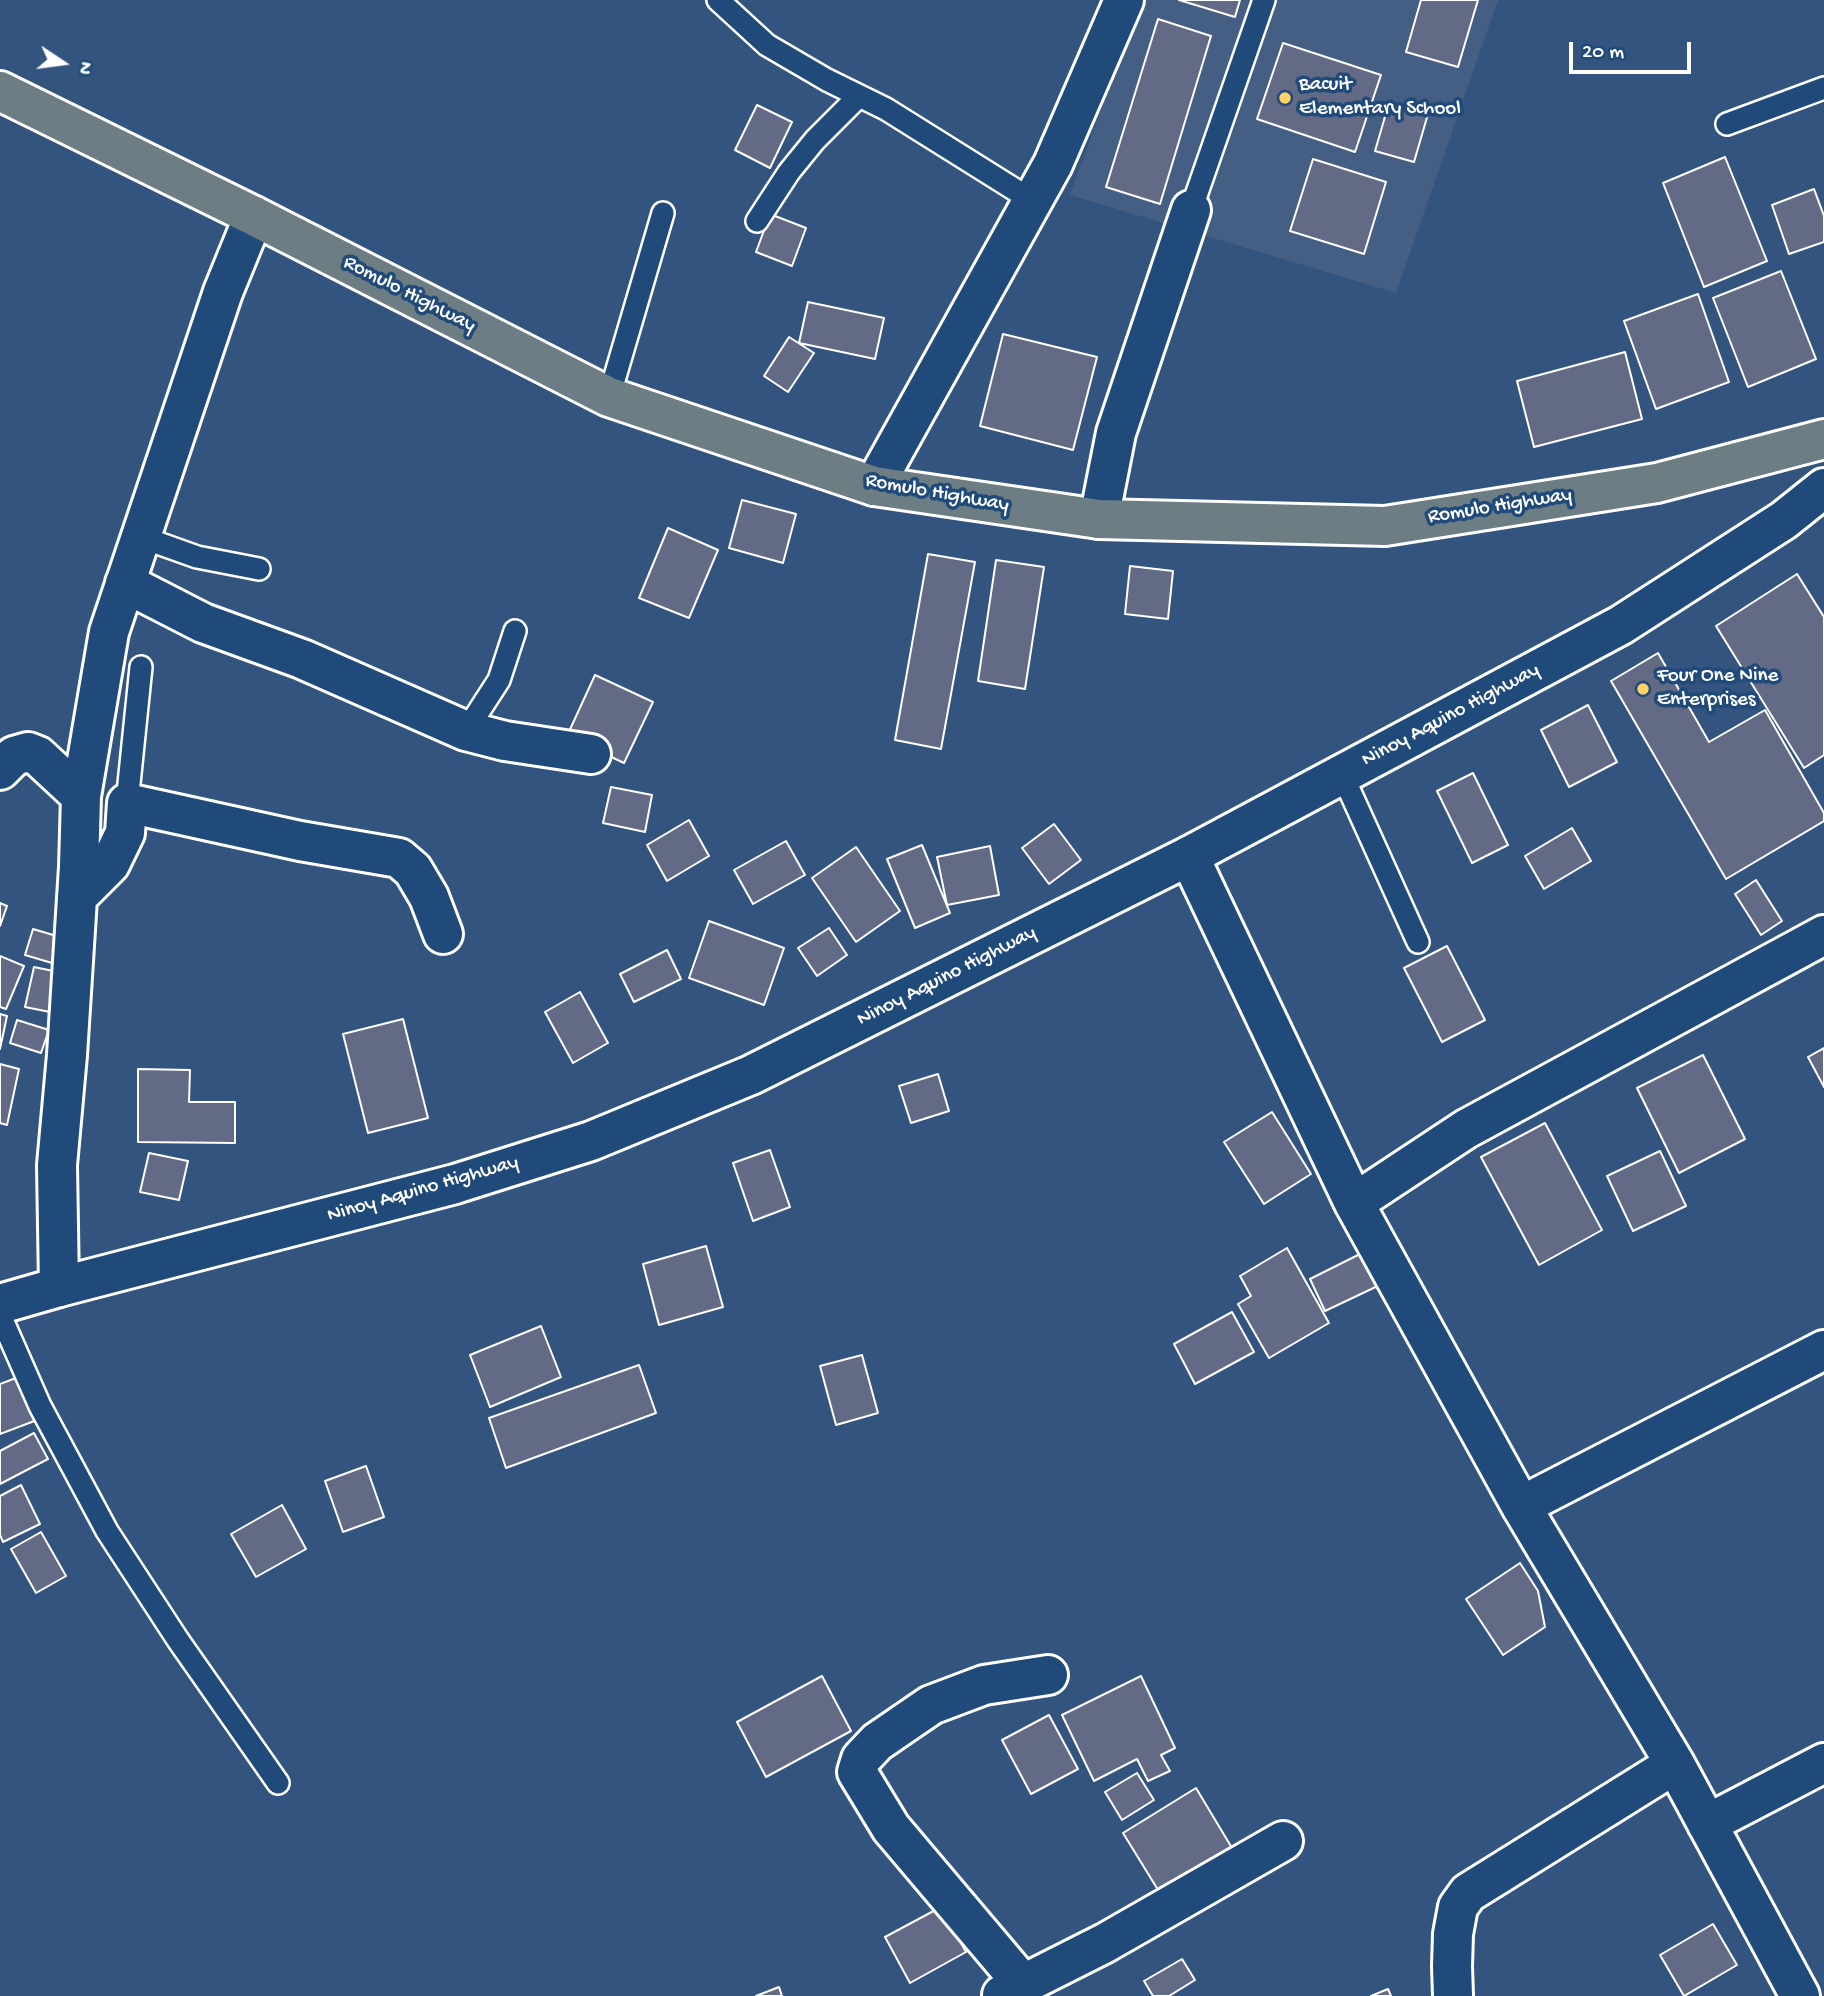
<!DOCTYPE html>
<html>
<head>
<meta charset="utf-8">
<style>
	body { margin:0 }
	#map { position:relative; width:1824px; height:1996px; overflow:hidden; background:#33547e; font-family:"Gochi Hand",sans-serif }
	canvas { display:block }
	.north { position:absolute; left:28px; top:28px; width:70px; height:70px; -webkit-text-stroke:5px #1f4a7a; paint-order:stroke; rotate:103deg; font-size:19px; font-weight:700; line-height:28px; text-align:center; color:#fff }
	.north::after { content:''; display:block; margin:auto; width:24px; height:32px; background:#fff; clip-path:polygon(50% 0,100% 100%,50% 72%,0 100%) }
	.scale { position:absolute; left:1569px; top:42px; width:122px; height:32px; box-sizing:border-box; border:4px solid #fff; border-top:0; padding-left:9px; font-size:21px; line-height:24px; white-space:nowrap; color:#fff; -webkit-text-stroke:5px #1f4a7a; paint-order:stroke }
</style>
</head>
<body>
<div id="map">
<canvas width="1824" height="1996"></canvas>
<div class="north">N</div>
<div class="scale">20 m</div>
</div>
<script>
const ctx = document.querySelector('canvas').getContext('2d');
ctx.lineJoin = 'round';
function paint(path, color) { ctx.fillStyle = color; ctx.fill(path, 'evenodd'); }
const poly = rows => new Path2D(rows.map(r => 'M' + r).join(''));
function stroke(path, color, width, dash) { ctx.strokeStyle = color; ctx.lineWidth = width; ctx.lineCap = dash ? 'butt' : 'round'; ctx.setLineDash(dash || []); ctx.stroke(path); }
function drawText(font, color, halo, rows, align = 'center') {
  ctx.font = font + ' "Gochi Hand",sans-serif'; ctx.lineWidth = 7; ctx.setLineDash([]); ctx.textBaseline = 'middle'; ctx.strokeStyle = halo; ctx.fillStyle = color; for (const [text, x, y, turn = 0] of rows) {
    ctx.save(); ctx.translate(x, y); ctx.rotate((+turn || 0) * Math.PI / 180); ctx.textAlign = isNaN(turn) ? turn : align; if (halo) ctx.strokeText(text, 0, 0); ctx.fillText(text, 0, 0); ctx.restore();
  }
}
const built = poly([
	[1141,0,1498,0,1396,293,1070,195]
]);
const building = poly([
	[1179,0,1240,0,1235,17,1179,0],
	[1421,0,1478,0,1458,67,1406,52,1421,0],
	[1158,19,1211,36,1160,204,1106,187,1158,19],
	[1283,43,1381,75,1355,152,1257,119,1283,43],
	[1389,103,1428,114,1414,162,1375,151,1389,103],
	[757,105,792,122,770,168,735,150,757,105],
	[1725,157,1767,261,1704,287,1663,183,1725,157],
	[1313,159,1386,182,1364,254,1290,231,1313,159],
	[1814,189,1824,216,1824,242,1789,254,1772,205,1814,189],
	[770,214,806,228,792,266,756,252,770,214],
	[1781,271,1816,359,1748,387,1713,298,1781,271],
	[1698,294,1729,382,1656,409,1624,321,1698,294],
	[808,302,884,318,875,359,799,343,808,302],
	[1003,334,1097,357,1073,450,980,426,1003,334],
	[789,337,814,353,788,392,764,376,789,337],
	[1625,352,1642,419,1534,447,1517,381,1625,352],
	[742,500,796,514,783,563,729,548,742,500],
	[668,528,718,550,689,618,639,598,668,528],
	[928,554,975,562,941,749,895,740,928,554],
	[996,560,1044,567,1025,689,978,681,996,560],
	[1130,566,1173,571,1168,619,1125,614,1130,566],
	[1797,574,1824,617,1824,755,1804,768,1716,626,1797,574],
	[1658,653,1709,742,1765,710,1824,813,1824,821,1726,879,1611,681,1658,653],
	[595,675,653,702,624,763,567,736,595,675],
	[1588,705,1617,762,1569,787,1541,730,1588,705],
	[1473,773,1508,845,1472,863,1437,791,1473,773],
	[611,787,652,795,645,832,603,823,611,787],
	[689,820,709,856,667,881,647,845,689,820],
	[1054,824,1081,860,1049,884,1022,848,1054,824],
	[1572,828,1591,861,1544,889,1525,856,1572,828],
	[786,841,805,875,753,904,734,870,786,841],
	[922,845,950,913,915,928,887,859,922,845],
	[990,846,999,895,947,905,937,857,990,846],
	[856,847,900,911,856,942,812,878,856,847],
	[1756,880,1782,921,1761,935,1735,894,1756,880],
	[0,903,7,906,0,926,0,903],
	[709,921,784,948,764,1005,689,978,709,921],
	[829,928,847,955,817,976,798,948,829,928],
	[33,929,60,937,52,963,25,955,33,929],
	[1447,946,1485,1020,1442,1042,1404,968,1447,946],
	[667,950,681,979,634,1002,620,974,667,950],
	[0,956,24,966,6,1009,0,1007,0,956],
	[34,967,63,973,55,1013,25,1007,34,967],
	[580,992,608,1043,573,1063,545,1012,580,992],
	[0,1014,7,1016,0,1049,0,1014],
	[403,1019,428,1118,368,1133,343,1034,403,1019],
	[17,1020,49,1030,41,1053,10,1043,17,1020],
	[1824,1048,1824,1087,1808,1057,1824,1048],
	[1703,1055,1745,1139,1679,1173,1637,1088,1703,1055],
	[0,1064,19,1069,7,1125,0,1123,0,1064],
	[138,1069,190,1070,189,1102,235,1102,235,1143,138,1142,138,1069],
	[938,1074,949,1111,911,1123,899,1086,938,1074],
	[1272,1112,1311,1174,1264,1204,1224,1142,1272,1112],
	[1545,1123,1602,1230,1539,1265,1481,1157,1545,1123],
	[770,1150,790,1207,753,1221,733,1163,770,1150],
	[1660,1151,1686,1206,1633,1231,1607,1176,1660,1151],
	[149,1153,188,1161,179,1200,140,1192,149,1153],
	[706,1246,723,1307,659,1325,643,1264,706,1246],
	[1287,1248,1329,1323,1269,1358,1238,1304,1251,1296,1240,1276,1287,1248],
	[1366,1251,1382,1284,1325,1311,1310,1279,1366,1251],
	[1232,1312,1254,1352,1195,1384,1174,1344,1232,1312],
	[541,1326,561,1377,490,1407,470,1355,541,1326],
	[862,1355,878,1413,836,1425,820,1366,862,1355],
	[639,1365,656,1413,506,1468,489,1418,639,1365],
	[21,1376,37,1420,0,1434,0,1384,21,1376],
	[34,1433,48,1459,0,1484,0,1451,34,1433],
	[366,1466,384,1517,343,1532,325,1481,366,1466],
	[21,1485,40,1524,3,1542,0,1535,0,1496,21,1485],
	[282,1505,306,1549,256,1577,231,1534,282,1505],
	[41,1532,66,1576,36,1593,11,1549,41,1532],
	[1520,1563,1538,1591,1545,1627,1503,1655,1466,1599,1520,1563],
	[822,1676,851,1731,766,1777,737,1722,822,1676],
	[1141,1676,1175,1748,1161,1755,1170,1771,1148,1781,1137,1759,1094,1781,1062,1715,1141,1676],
	[1049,1715,1078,1769,1031,1794,1002,1740,1049,1715],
	[1137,1773,1154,1800,1122,1820,1105,1792,1137,1773],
	[1196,1788,1235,1853,1163,1898,1123,1833,1196,1788],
	[941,1907,966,1952,910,1983,885,1937,941,1907],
	[1713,1924,1737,1965,1684,1996,1660,1955,1713,1924],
	[1182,1959,1195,1980,1169,1996,1153,1996,1144,1981,1182,1959],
	[779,1987,782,1996,756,1996,779,1987],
	[1388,1989,1391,1996,1371,1996,1388,1989]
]);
const service = poly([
	[718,0,767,45,827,80,886,109,1033,201],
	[1727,124,1824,88],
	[1191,210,1264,0],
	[757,221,789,172,815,140,859,96],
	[609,397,663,213],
	[141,537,197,557,259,569],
	[466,731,499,680,515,631],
	[1342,774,1418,942],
	[127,803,141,667],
	[0,1315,40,1406,107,1531,178,1640,278,1783]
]);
const minor = poly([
	[874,486,1053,164,1124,0],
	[1099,519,1116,433,1191,210],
	[125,583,203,623,302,659,466,731,505,741,591,754],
	[0,770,14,756,28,752,38,756,81,796],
	[1189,856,1354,1203,1521,1506],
	[77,897,110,864,125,833,127,803,300,841,399,858,413,870,429,897,443,934],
	[1354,1203,1466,1129,1824,935],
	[59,1287,57,1165,67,1055,79,867,81,796,109,632,223,292,254,216],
	[1675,1764,1800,1996],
	[1707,1824,1824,1763],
	[1023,1984,891,1828,857,1772,861,1759,877,1742,931,1705,984,1685,1048,1675],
	[1002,1995,1105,1943,1283,1841],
	[1453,1996,1452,1966,1453,1934,1458,1907,1468,1893,1675,1764,1521,1506,1824,1350]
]);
const secondary = poly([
	[0,1304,59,1287,455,1184,591,1141,751,1075,1189,856,1621,625,1784,520,1824,488]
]);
const trunk = poly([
	[0,91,254,216,609,397,874,486,1099,519,1385,526,1657,483,1824,439]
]);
const markers = [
	[1285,98,7,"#ffd166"],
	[1643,689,7,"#ffd166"]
];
const poiNames = [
	["Bacuit",1299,86],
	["Elementary School",1299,110],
	["Four One Nine",1657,677],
	["Enterprises",1657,701]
];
const streetNames = [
	["Romulo Highway",409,295,27],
	["Romulo Highway",937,494,10],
	["Romulo Highway",1500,507,-9],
	["Ninoy Aquino Highway",1451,716,-28],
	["Ninoy Aquino Highway",947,977,-27],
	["Ninoy Aquino Highway",423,1190,-16]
];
paint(built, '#455e83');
paint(building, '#626a86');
stroke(building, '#fff', 2);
stroke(service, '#fff', 26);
stroke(minor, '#fff', 44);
stroke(secondary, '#fff', 44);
stroke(trunk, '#fff', 44);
stroke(service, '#1f4a7a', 21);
stroke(minor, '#1f4a7a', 38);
stroke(secondary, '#1f4a7a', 38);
stroke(trunk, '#6c7e84', 38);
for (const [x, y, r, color] of markers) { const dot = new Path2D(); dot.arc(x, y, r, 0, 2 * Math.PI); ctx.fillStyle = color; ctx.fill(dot); stroke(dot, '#1f4a7a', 2.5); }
drawText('21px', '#fff', '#1f4a7a', poiNames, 'left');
drawText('21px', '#fff', '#1f4a7a', streetNames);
</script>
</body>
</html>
